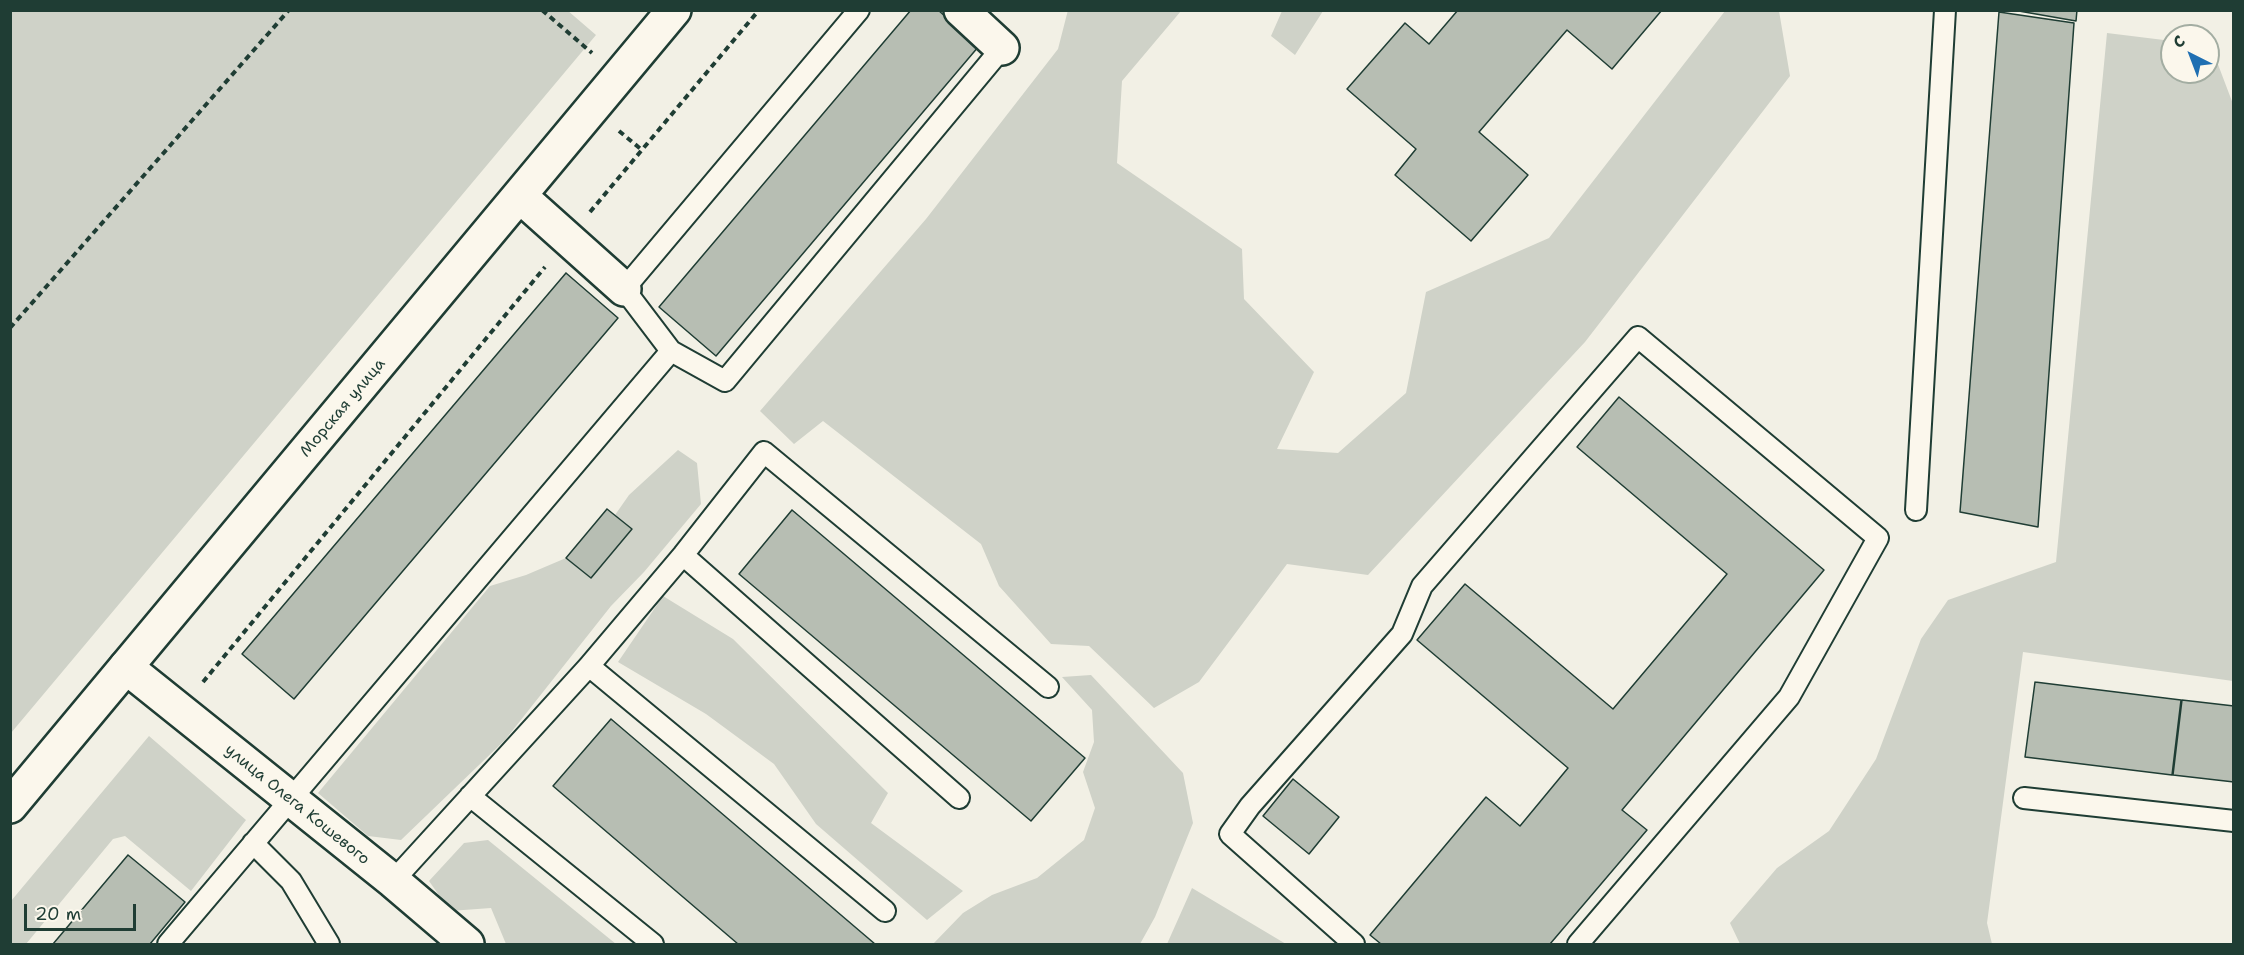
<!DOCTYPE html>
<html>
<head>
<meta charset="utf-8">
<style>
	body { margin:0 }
	#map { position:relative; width:2244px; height:955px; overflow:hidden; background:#f2f0e5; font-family:"Shantell Sans",sans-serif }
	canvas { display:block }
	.frame { position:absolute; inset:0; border:12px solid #1f3d34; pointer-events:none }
	.north { position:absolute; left:2160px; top:24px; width:60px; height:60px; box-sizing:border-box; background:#fbf7ec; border:2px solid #a3ada2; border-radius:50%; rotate:318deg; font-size:16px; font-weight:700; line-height:24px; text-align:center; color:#1f3d34 }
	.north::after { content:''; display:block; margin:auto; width:21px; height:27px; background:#1f6fb2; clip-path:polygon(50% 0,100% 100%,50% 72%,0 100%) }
	.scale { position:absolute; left:24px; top:904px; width:112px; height:27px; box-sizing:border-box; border:3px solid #1f3d34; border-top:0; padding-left:8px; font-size:18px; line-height:21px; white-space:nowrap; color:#1f3d34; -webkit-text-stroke:4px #fbf7ec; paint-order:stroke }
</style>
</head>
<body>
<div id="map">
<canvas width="2244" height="955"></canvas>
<div class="frame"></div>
<div class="north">С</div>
<div class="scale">20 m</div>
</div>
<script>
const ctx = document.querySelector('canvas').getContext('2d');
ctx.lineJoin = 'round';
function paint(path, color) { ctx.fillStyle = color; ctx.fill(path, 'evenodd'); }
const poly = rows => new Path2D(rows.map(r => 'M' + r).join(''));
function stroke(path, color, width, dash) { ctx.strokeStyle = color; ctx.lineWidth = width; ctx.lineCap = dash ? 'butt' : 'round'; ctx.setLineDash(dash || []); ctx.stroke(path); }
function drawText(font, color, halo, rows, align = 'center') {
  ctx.font = font + ' "Shantell Sans",sans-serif'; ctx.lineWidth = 4.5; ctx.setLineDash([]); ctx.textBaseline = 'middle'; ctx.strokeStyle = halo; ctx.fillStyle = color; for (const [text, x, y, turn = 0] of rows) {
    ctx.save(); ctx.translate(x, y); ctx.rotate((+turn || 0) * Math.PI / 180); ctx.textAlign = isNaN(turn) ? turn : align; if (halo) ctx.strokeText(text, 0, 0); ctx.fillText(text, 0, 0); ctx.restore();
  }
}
const green = poly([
	[11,10,567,10,596,35,11,733],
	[1068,10,1181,11,1122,81,1117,163,1242,249,1244,299,1314,372,1277,449,1338,453,1406,393,1426,292,1549,238,1725,11,1779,11,1790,76,1585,342,1368,575,1287,564,1199,682,1154,708,1089,646,1051,644,999,586,981,544,823,421,794,444,760,411,926,219,1058,49],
	[1282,11,1323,11,1295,55,1271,36],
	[2107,33,2172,41,2172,72,2208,72,2208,46,2211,46,2233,104,2233,681,2023,652,1987,923,1992,944,1740,944,1730,923,1777,868,1829,831,1876,759,1921,639,1948,600,2056,562],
	[678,450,697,463,701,504,644,572,611,606,505,740,401,840,368,836,318,793,490,586,526,575,566,558,591,578,631,529,615,515,629,495],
	[663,596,733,639,888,793,871,823,963,891,927,920,816,824,774,764,706,714,618,662],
	[1091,675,1183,773,1193,823,1155,917,1140,944,933,944,963,913,992,895,1037,878,1084,840,1095,808,1083,772,1094,742,1092,710,1062,677],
	[149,736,246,820,191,891,125,836,113,839,26,944,11,944,11,901],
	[488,840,616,944,506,944,491,908,450,911,429,881,464,843],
	[1192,888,1286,944,1167,944]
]);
const building = poly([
	[911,10,938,10,979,46,716,356,659,307,911,10],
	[1458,10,1662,10,1612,69,1567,30,1479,132,1528,175,1471,241,1395,175,1416,149,1347,89,1405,23,1429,44,1458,10],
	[2013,10,2077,10,2076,21,2013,10],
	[1999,12,2074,23,2038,527,1960,512,1999,12],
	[566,273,618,318,294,699,242,654,566,273],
	[1619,397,1824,570,1622,810,1647,830,1550,944,1381,944,1370,935,1486,797,1520,826,1568,768,1417,640,1465,584,1613,709,1727,574,1577,447,1619,397],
	[607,509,632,529,591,578,566,558,607,509],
	[792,510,1085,758,1031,821,739,574,792,510],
	[2035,682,2181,700,2172,775,2025,757,2035,682],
	[2182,700,2234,706,2234,782,2173,775,2182,700],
	[611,719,875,944,738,944,553,786,611,719],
	[1293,779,1339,817,1309,854,1263,816,1293,779],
	[128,855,185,902,150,944,53,944,128,855]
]);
const path = poly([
	[542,10,592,53],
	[619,131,642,150],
	[590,212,759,10],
	[10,328,289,10],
	[203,682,545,267]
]);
const lane = poly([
	[859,10,624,289,671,351,725,381,1002,48],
	[1916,510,1945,10],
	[683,555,959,798],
	[589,666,885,911],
	[470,796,653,944],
	[2024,798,2234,821],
	[253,843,291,881,329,944],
	[393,881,589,666,683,555,764,452,1048,687],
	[168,944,671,351],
	[1354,944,1230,834,1250,806,1402,634,1422,586,1638,337,1878,538,1789,697,1578,944]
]);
const street = poly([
	[961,10,1002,48],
	[520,196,624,289],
	[126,667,393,881,467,944]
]);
const secondary = poly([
	[10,806,674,10]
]);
const streetNames = [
	["Морская улица",343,408,-50],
	["улица Олега Кошевого",297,805,39]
];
paint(green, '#cfd2c8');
paint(building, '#b7beb3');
stroke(building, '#1f3d34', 1.5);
stroke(lane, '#1f3d34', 24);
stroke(street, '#1f3d34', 38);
stroke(secondary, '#1f3d34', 38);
stroke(path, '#1f3d34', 4, [6, 4.5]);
stroke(lane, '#fbf7ec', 20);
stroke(street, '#fbf7ec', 33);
stroke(secondary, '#fbf7ec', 33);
drawText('16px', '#1f3d34', '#fbf7ec', streetNames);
</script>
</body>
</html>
